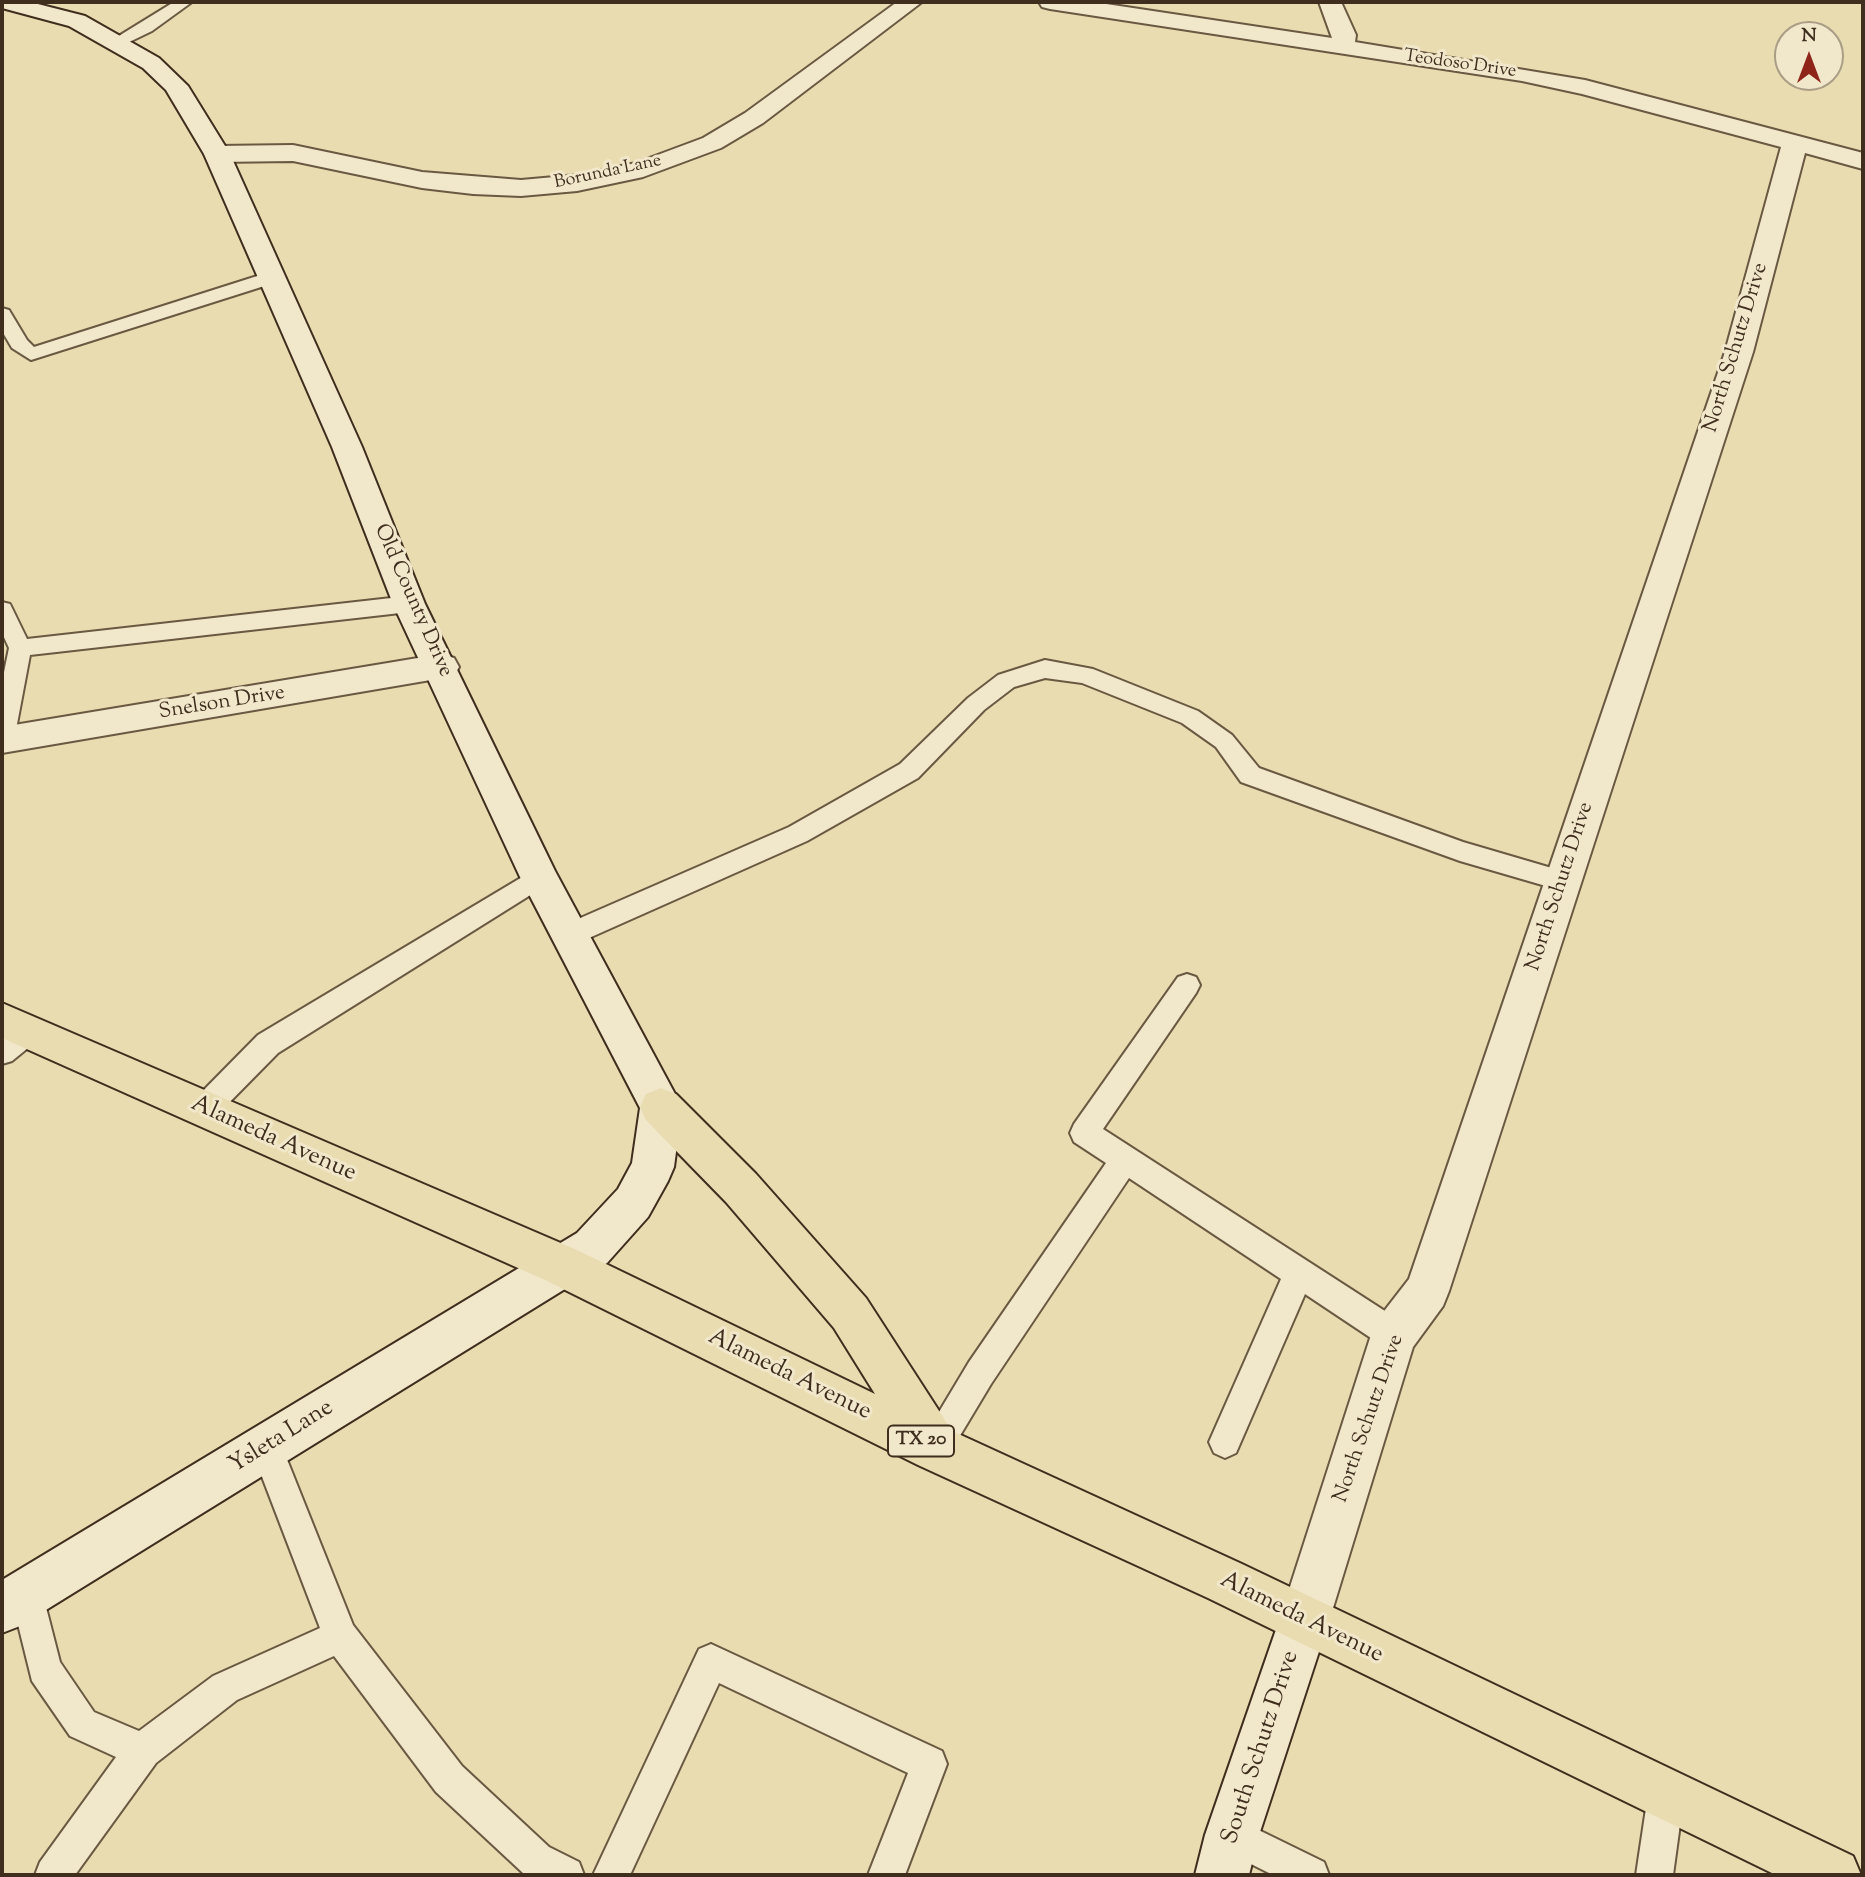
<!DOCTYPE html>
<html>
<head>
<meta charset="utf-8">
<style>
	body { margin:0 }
	#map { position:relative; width:1865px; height:1877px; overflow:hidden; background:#e9dcb0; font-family:"Sorts Mill Goudy",serif }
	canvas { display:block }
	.frame { position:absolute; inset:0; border:4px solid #3f2d1e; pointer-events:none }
	.north { position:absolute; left:1774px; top:21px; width:70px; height:70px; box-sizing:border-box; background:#f1e8cc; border:2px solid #aa9d86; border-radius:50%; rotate:0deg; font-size:19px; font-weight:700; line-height:28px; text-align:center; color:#3f2d1e }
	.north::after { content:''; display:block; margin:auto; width:24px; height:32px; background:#8f2418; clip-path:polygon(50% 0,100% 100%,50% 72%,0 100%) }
</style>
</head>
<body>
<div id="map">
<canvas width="1865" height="1877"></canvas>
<div class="frame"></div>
<div class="north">N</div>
</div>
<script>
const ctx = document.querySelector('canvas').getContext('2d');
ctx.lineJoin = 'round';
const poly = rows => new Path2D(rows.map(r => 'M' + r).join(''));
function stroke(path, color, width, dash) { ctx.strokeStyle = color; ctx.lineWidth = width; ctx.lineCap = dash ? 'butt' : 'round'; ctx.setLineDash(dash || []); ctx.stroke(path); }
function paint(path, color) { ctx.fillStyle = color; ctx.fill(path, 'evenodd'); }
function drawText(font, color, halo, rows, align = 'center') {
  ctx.font = font + ' "Sorts Mill Goudy",serif'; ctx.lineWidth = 6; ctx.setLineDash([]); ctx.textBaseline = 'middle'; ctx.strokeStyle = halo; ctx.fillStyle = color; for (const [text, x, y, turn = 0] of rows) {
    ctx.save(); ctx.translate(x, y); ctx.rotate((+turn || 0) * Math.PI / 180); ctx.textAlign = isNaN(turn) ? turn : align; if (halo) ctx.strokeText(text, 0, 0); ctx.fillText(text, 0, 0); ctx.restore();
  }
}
const lane = poly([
	[174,2,192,2,152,31,123,45,111,45,109,42,174,2],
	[273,271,280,273,282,277,280,281,31,360,12,348,2,331,2,308,9,310,27,340,34,347,273,271],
	[409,596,417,598,420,604,417,610,409,612,30,655,14,740,10,746,2,749,2,682,9,648,2,633,2,602,10,604,27,639,409,596],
	[1045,660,1093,669,1198,711,1232,735,1259,768,1463,842,1572,874,1576,881,1572,888,1563,891,1460,861,1241,782,1216,747,1182,723,1082,683,1045,678,1014,687,984,710,918,778,807,841,580,942,571,945,562,942,558,934,562,926,789,827,900,764,968,698,998,675,1045,660],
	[539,867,548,870,552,877,548,884,278,1053,213,1119,203,1123,193,1119,189,1110,193,1101,258,1035,539,867],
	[1187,974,1196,977,1200,985,1196,993,1103,1129,1405,1324,1409,1335,1405,1346,1394,1350,1383,1346,1305,1294,1236,1453,1225,1458,1214,1453,1209,1442,1281,1279,1129,1178,991,1384,946,1459,935,1464,924,1459,919,1448,924,1437,969,1362,1106,1163,1074,1142,1070,1133,1074,1124,1178,977,1187,974],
	[29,1019,39,1023,43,1031,39,1039,12,1061,2,1064,2,1036,29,1019],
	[267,1432,278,1437,353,1625,462,1766,549,1847,579,1862,584,1875,523,1873,436,1792,334,1656,237,1700,156,1763,75,1875,35,1875,40,1862,116,1757,70,1736,32,1681,10,1592,15,1580,27,1575,39,1580,60,1662,94,1712,139,1731,213,1676,320,1628,251,1448,256,1437,267,1432],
	[711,1644,942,1751,947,1764,905,1875,868,1875,908,1773,719,1683,630,1875,593,1875,699,1649,711,1644],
	[1666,1777,1679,1782,1684,1795,1673,1875,1636,1875,1648,1795,1653,1782,1666,1777],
	[1232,1817,1324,1862,1329,1875,1273,1875,1219,1848,1214,1835,1219,1822,1232,1817]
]);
const street = poly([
	[897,2,922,2,763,123,721,148,643,177,577,191,521,196,473,194,422,188,293,161,217,162,208,159,204,154,208,149,217,146,293,145,422,172,521,180,577,175,636,163,703,138,745,113,897,2],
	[1039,2,1093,2,1332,38,1319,2,1341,2,1356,35,1355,42,1585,80,1863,153,1863,169,1805,153,1753,352,1449,1291,1443,1306,1413,1347,1329,1621,1322,1639,1304,1646,1286,1639,1279,1621,1371,1335,1378,1319,1409,1279,1725,352,1781,147,1582,94,1522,81,1050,9,1042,7,1039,2],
	[442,654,454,658,459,667,454,676,2,753,2,727,442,654]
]);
const secondary = poly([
	[2,2,30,2,85,16,159,58,188,86,230,154,362,447,425,604,555,871,682,1107,674,1167,668,1181,648,1217,607,1263,20,1626,2,1633,2,1580,577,1233,618,1189,632,1163,640,1108,520,877,393,604,332,447,204,154,166,90,143,68,69,26,2,8,2,2],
	[1304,1596,1322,1603,1329,1621,1259,1835,1249,1875,1195,1875,1205,1835,1279,1621,1286,1603,1304,1596]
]);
const primary = poly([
	[2,1003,577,1250,875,1394,834,1328,726,1202,646,1120,640,1107,646,1094,661,1088,676,1094,756,1174,866,1298,952,1431,1242,1564,1853,1856,1861,1875,1776,1875,1208,1598,918,1465,545,1280,2,1038,2,1003]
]);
const farStreetnames = [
	["Teodoso Drive",1460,65,8],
	["Borunda Lane",608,173,-12]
];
const shields = [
	[921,1441,66]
];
const shieldNames = [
	["TX 20",921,1441]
];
const streetNames = [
	["North Schutz Drive",1737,348,-73],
	["Old County Drive",412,601,66],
	["Snelson Drive",222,704,-9],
	["North Schutz Drive",1561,887,-72],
	["North Schutz Drive",1370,1419,-71]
];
const nearStreetnames = [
	["Alameda Avenue",273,1140,24],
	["Alameda Avenue",789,1376,26],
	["Ysleta Lane",282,1438,-32],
	["Alameda Avenue",1301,1619,26],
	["South Schutz Drive",1262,1748,-72]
];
stroke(lane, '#6a5942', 4);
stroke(street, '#6a5942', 4);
stroke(secondary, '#3f2d1e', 4);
stroke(primary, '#3f2d1e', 4);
paint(lane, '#f1e8cc');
paint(street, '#f1e8cc');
paint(secondary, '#f1e8cc');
paint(primary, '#e9dcb0');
drawText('18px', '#3f2d1e', '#f1e8cc', farStreetnames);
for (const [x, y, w] of shields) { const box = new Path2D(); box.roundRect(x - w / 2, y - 15.5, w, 31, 5); ctx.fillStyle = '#f1e8cc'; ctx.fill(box); stroke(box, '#3f2d1e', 2); }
drawText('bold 19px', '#3f2d1e', null, shieldNames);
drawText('21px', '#3f2d1e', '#f1e8cc', streetNames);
drawText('24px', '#3f2d1e', '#f1e8cc', nearStreetnames);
</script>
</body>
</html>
